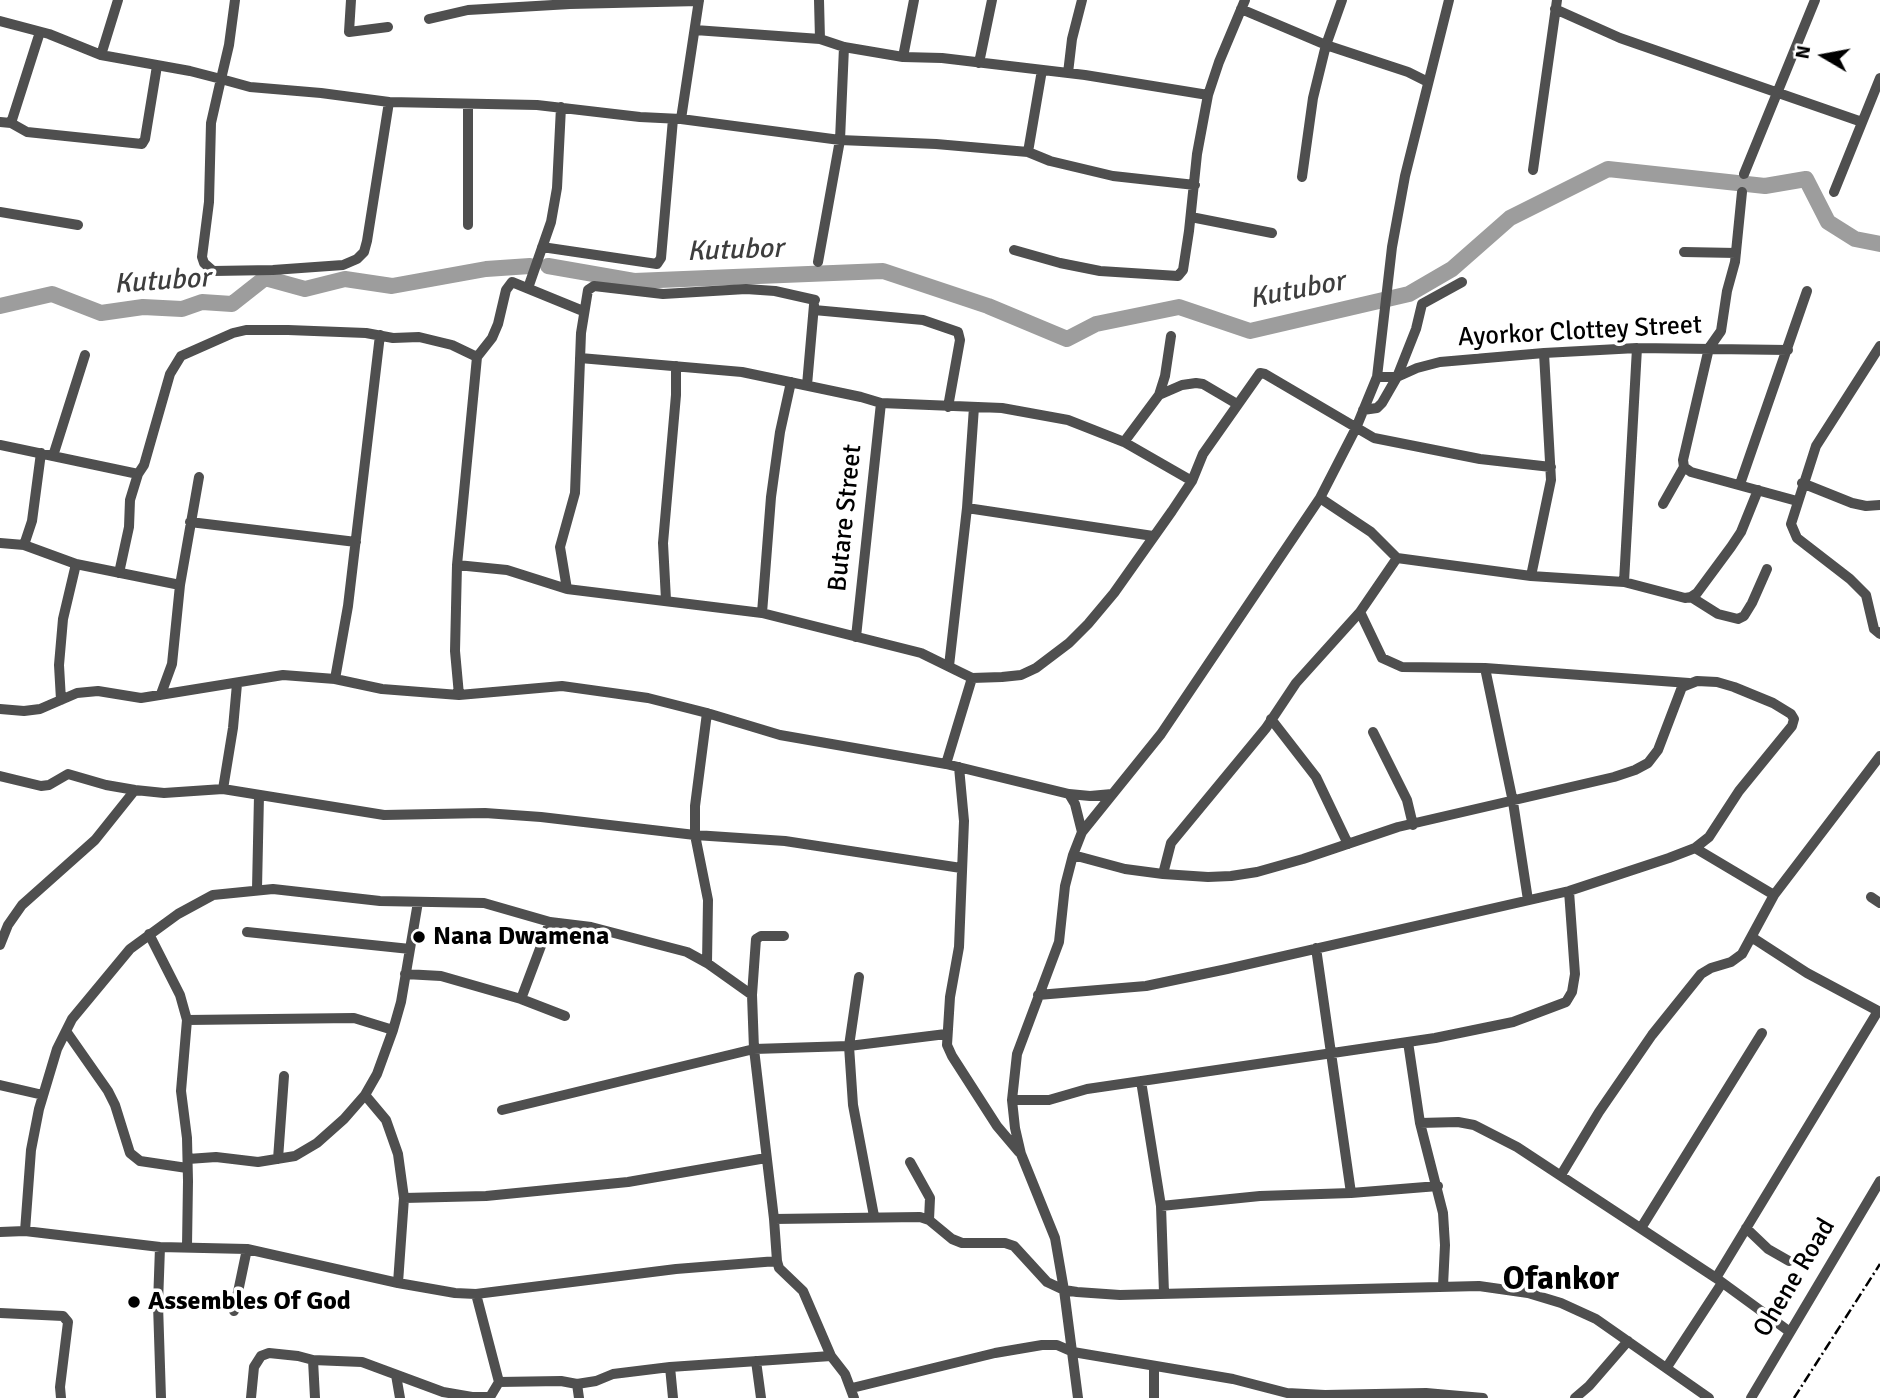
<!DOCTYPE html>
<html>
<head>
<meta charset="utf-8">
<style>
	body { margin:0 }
	#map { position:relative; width:1880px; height:1398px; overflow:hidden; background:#fff; font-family:Signika,sans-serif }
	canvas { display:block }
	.north { position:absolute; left:1789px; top:21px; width:70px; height:70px; -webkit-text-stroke:5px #fff; paint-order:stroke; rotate:280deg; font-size:19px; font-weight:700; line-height:28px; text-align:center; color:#000 }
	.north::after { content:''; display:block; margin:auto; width:24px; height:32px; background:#000; clip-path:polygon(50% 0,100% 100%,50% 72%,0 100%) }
</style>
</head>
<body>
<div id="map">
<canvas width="1880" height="1398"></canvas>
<div class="north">N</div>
</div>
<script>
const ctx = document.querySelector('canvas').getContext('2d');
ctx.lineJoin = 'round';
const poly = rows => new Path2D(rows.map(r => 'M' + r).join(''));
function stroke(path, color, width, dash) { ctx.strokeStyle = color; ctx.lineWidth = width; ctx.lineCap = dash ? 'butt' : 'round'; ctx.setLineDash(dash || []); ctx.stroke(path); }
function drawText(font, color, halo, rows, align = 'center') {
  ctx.font = font + ' Signika,sans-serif'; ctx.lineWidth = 7; ctx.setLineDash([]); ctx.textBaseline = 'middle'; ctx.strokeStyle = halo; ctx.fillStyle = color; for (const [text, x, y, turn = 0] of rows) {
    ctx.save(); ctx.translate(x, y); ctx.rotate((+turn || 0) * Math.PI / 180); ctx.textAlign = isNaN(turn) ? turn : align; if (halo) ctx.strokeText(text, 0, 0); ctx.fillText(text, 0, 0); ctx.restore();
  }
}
const river = poly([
	[548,266,634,281,883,271,988,306,1067,339,1096,324,1179,307,1250,331,1409,294,1452,269,1510,218,1608,169,1765,186,1806,179,1828,222,1855,239,1880,244],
	[0,306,52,294,101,313,143,307,182,309,202,302,232,304,265,278,305,289,345,279,392,286,486,269,530,266]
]);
const minor = poly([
	[351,0,349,32,388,27],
	[819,0,820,39],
	[1241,9,1326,45,1408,72,1428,82],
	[1555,9,1620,38,1862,122],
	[429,19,468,10,570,4,699,1],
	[0,21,49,34,101,55,190,71,221,79,229,45,235,0],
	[695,30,820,39,844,47,903,57,942,58,1085,75,1208,95],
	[101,55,118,0],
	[903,57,914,0],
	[979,63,992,0],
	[1068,73,1072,39,1082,0],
	[389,102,367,241,364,252,357,259,343,265,273,270,213,271,204,263,202,257,209,202,211,123,221,79,250,87,321,93,389,102,537,105,640,117,681,119,840,140,936,144,1028,152,1050,161,1113,176,1195,185],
	[681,119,699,0],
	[0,122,11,123,27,132,142,144,145,139,157,66],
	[11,123,40,32],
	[1028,152,1042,70],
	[1533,170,1557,0],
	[1744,174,1815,0],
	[1302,177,1313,98,1326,45,1342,0],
	[1742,192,1735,262,1727,291,1721,331,1709,348,1683,460,1684,467,1691,472,1797,501],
	[1834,192,1880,78],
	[0,212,78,225],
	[1191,217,1272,233],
	[468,225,468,105],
	[542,247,657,264,661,258,673,119],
	[1014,250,1060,263,1100,271,1178,276,1183,270,1189,231,1197,154,1208,95,1219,62,1245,0],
	[1684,252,1736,253],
	[818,262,840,140,844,47],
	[528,288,551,222,557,188,561,107],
	[814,310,923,320,958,332,960,340,948,407],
	[1880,346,1816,446,1791,524,1797,538,1850,579,1866,595,1874,629,1880,634],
	[580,358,742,372,861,397,881,403,1002,408,1068,420,1124,442,1192,481],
	[1377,377,1397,377,1417,368,1440,362,1544,353,1637,348,1788,350],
	[807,385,814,305],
	[1159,395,1182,385,1196,383,1203,384,1237,404],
	[1363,410,1377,408,1382,403,1397,377,1416,329,1422,304,1462,282],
	[1124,442,1159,395,1165,376,1171,336],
	[0,445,138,474],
	[53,456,85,355],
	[1802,483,1852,503,1866,506,1880,505],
	[1740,484,1807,291],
	[1320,498,1371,532,1397,558,1531,576,1624,582,1685,598,1691,597,1697,593,1731,547,1741,532,1758,490],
	[1663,504,1684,467],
	[967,508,1153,536],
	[190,522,356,542],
	[0,543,24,545,76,564,180,585,172,664,161,694],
	[24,545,32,521,41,453],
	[457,565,507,570,567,589,762,613,921,653,972,678,1002,677,1021,675,1036,668,1069,643,1088,624,1114,593,1172,511,1192,481,1203,454,1260,373,1265,374,1374,438,1480,459,1551,467],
	[119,573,129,527,130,500,138,474,144,465,170,374,181,356,233,333,246,330,288,330,366,333,393,338,419,337,452,345,477,357],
	[1531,576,1551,480,1544,353],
	[1624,582,1637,348],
	[180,585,199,477],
	[567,589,560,547,575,493,581,333,588,290,594,286,663,294,746,289,775,291,815,300],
	[1691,597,1718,614,1738,619,1744,616,1752,603,1767,569],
	[666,600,663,543,676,395,676,366],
	[1360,612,1382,658,1402,667,1485,668,1689,683],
	[762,613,771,497,780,432,791,382],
	[856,637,881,403],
	[949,666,967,508,974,407],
	[1485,668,1513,802,1528,900],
	[335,679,348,606,380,335],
	[459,695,455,651,457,565,477,357,492,338,498,324,506,290,512,282,583,311],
	[61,700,59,665,63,619,76,564],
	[0,709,24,711,40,709,77,693,98,691,141,698,283,675,335,679,382,689,459,695,562,686,648,698,707,713,780,735,946,764,1069,794,1090,796,1112,794],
	[707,713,695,806,695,835,708,900,707,963],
	[1271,719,1316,777,1348,844],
	[1373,732,1407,800,1413,825],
	[946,764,972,678],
	[959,767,964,821,959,947,950,997,947,1045,952,1056,997,1126,1019,1152],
	[0,776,41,786,49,785,68,774,106,785,135,790,164,793,223,789,384,815,485,813,541,817,695,835,785,841,961,868],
	[223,789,233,728,237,684],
	[1069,794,1075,804,1082,832],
	[1695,848,1774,895],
	[1163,874,1171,843,1266,728,1296,683,1360,612,1397,558],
	[257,889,259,795],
	[1871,897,1880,903],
	[247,932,410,949],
	[149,934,180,995,187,1020,181,1091,187,1138,188,1181,187,1246],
	[784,936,761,936,756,939,752,995,754,1049,774,1219,777,1261,779,1268,803,1291,831,1356,845,1374,854,1398],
	[1753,938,1807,973,1880,1012],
	[0,945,8,925,22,905,95,840,135,790],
	[1316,948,1351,1193],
	[405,974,441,976,521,999,565,1016],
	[859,977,849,1046,853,1105,874,1216],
	[1038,995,1146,986,1227,969,1569,891,1669,858,1695,848,1709,837,1739,791,1792,726,1794,719,1791,714,1773,703,1734,687,1717,682,1697,681,1682,687,1658,750,1648,763,1635,770,1614,777,1398,827,1303,859,1257,872,1231,876,1208,877,1163,874,1125,869,1073,855],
	[521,999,550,922],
	[187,1020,354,1018,393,1030],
	[66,1031,108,1091,115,1105,130,1153,140,1161,187,1168],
	[1408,1042,1420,1123,1443,1213,1445,1245,1443,1286],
	[1141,1081,1161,1206,1164,1293],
	[0,1085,43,1095],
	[365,1095,386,1120,398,1154,404,1198,398,1283],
	[1012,1100,1049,1100,1087,1089,1435,1038,1513,1022,1566,1002,1572,992,1575,974,1569,891],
	[502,1110,754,1049,849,1046,946,1034],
	[1420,1123,1458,1122,1474,1125,1517,1147,1716,1278,1790,1332],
	[188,1159,216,1157,258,1162,295,1156,317,1143,344,1119,365,1095,377,1074,393,1030,401,1002,418,902],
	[278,1159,284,1076],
	[910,1162,930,1198,929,1220],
	[1561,1175,1599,1112,1652,1035,1701,974,1711,968,1731,962,1742,954,1774,895,1880,756],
	[404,1198,486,1196,628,1182,766,1158],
	[1161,1206,1260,1196,1351,1193,1438,1186],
	[774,1219,920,1217,929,1220,952,1239,962,1243,1005,1243,1014,1246,1047,1282,1064,1290,1077,1292,1120,1295,1479,1286,1528,1293,1561,1303,1596,1319,1709,1398],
	[1641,1228,1762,1033],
	[1746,1228,1768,1249,1789,1261],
	[25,1231,31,1150,39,1109,57,1049,72,1019,130,949,178,914,213,895,273,889,380,901,484,903,550,922,591,927,687,952,707,963,752,995],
	[0,1232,25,1231,160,1247,247,1249,398,1283,455,1293,476,1294,676,1269,777,1261],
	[160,1247,158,1304,161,1398],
	[1716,1278,1878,1011],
	[234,1311,247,1249],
	[0,1313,63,1316,68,1322,60,1387,61,1398],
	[313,1360,315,1398],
	[756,1361,761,1398],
	[670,1367,673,1398],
	[1667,1367,1722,1283],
	[396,1375,400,1398],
	[499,1382,561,1381,577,1384,596,1381,613,1374,670,1367,831,1356],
	[577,1384,579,1398],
	[852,1388,995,1353,1042,1345,1057,1345,1073,1352,1233,1379,1287,1393,1325,1395,1426,1393,1483,1398],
	[251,1398,254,1367,261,1356,269,1353,298,1356,313,1360,362,1362,443,1392,472,1397,490,1397,499,1382,476,1294],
	[1078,1398,1064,1290,1055,1238,1021,1154,1015,1128,1012,1100,1017,1054,1059,942,1065,886,1073,855,1082,832,1161,734,1320,498,1356,428,1377,377,1392,247,1405,176,1449,0],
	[1154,1398,1154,1366],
	[1575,1398,1589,1386,1628,1341],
	[1751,1398,1880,1181]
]);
const rail = poly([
	[1794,1398,1880,1264]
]);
const markers = [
	[419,937,7,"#000"],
	[134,1302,7,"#000"]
];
const streetNames = [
	["Ayorkor Clottey Street",1580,332,-3],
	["Butare Street",846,518,-84],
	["Ohene Road",1795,1278,-59]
];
const poiNames = [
	["Nana Dwamena",433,937],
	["Assembles Of God",148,1302]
];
const waterNames = [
	["Kutubor",735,251,-2],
	["Kutubor",162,282,-4],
	["Kutubor",1297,291,-11]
];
const districtNames = [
	["Ofankor",1561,1280]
];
stroke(river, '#9d9d9d', 16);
stroke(minor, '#4f4f4f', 10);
stroke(rail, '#000', 2.5, [10, 3.5, 2, 3.5]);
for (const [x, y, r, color] of markers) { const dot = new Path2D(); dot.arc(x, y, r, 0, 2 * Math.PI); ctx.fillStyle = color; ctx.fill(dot); stroke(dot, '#fff', 2.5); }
drawText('26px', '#000', '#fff', streetNames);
drawText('bold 26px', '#000', '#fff', poiNames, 'left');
drawText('italic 28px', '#3e3e3e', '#fff', waterNames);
drawText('bold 33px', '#000', '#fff', districtNames);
</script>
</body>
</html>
